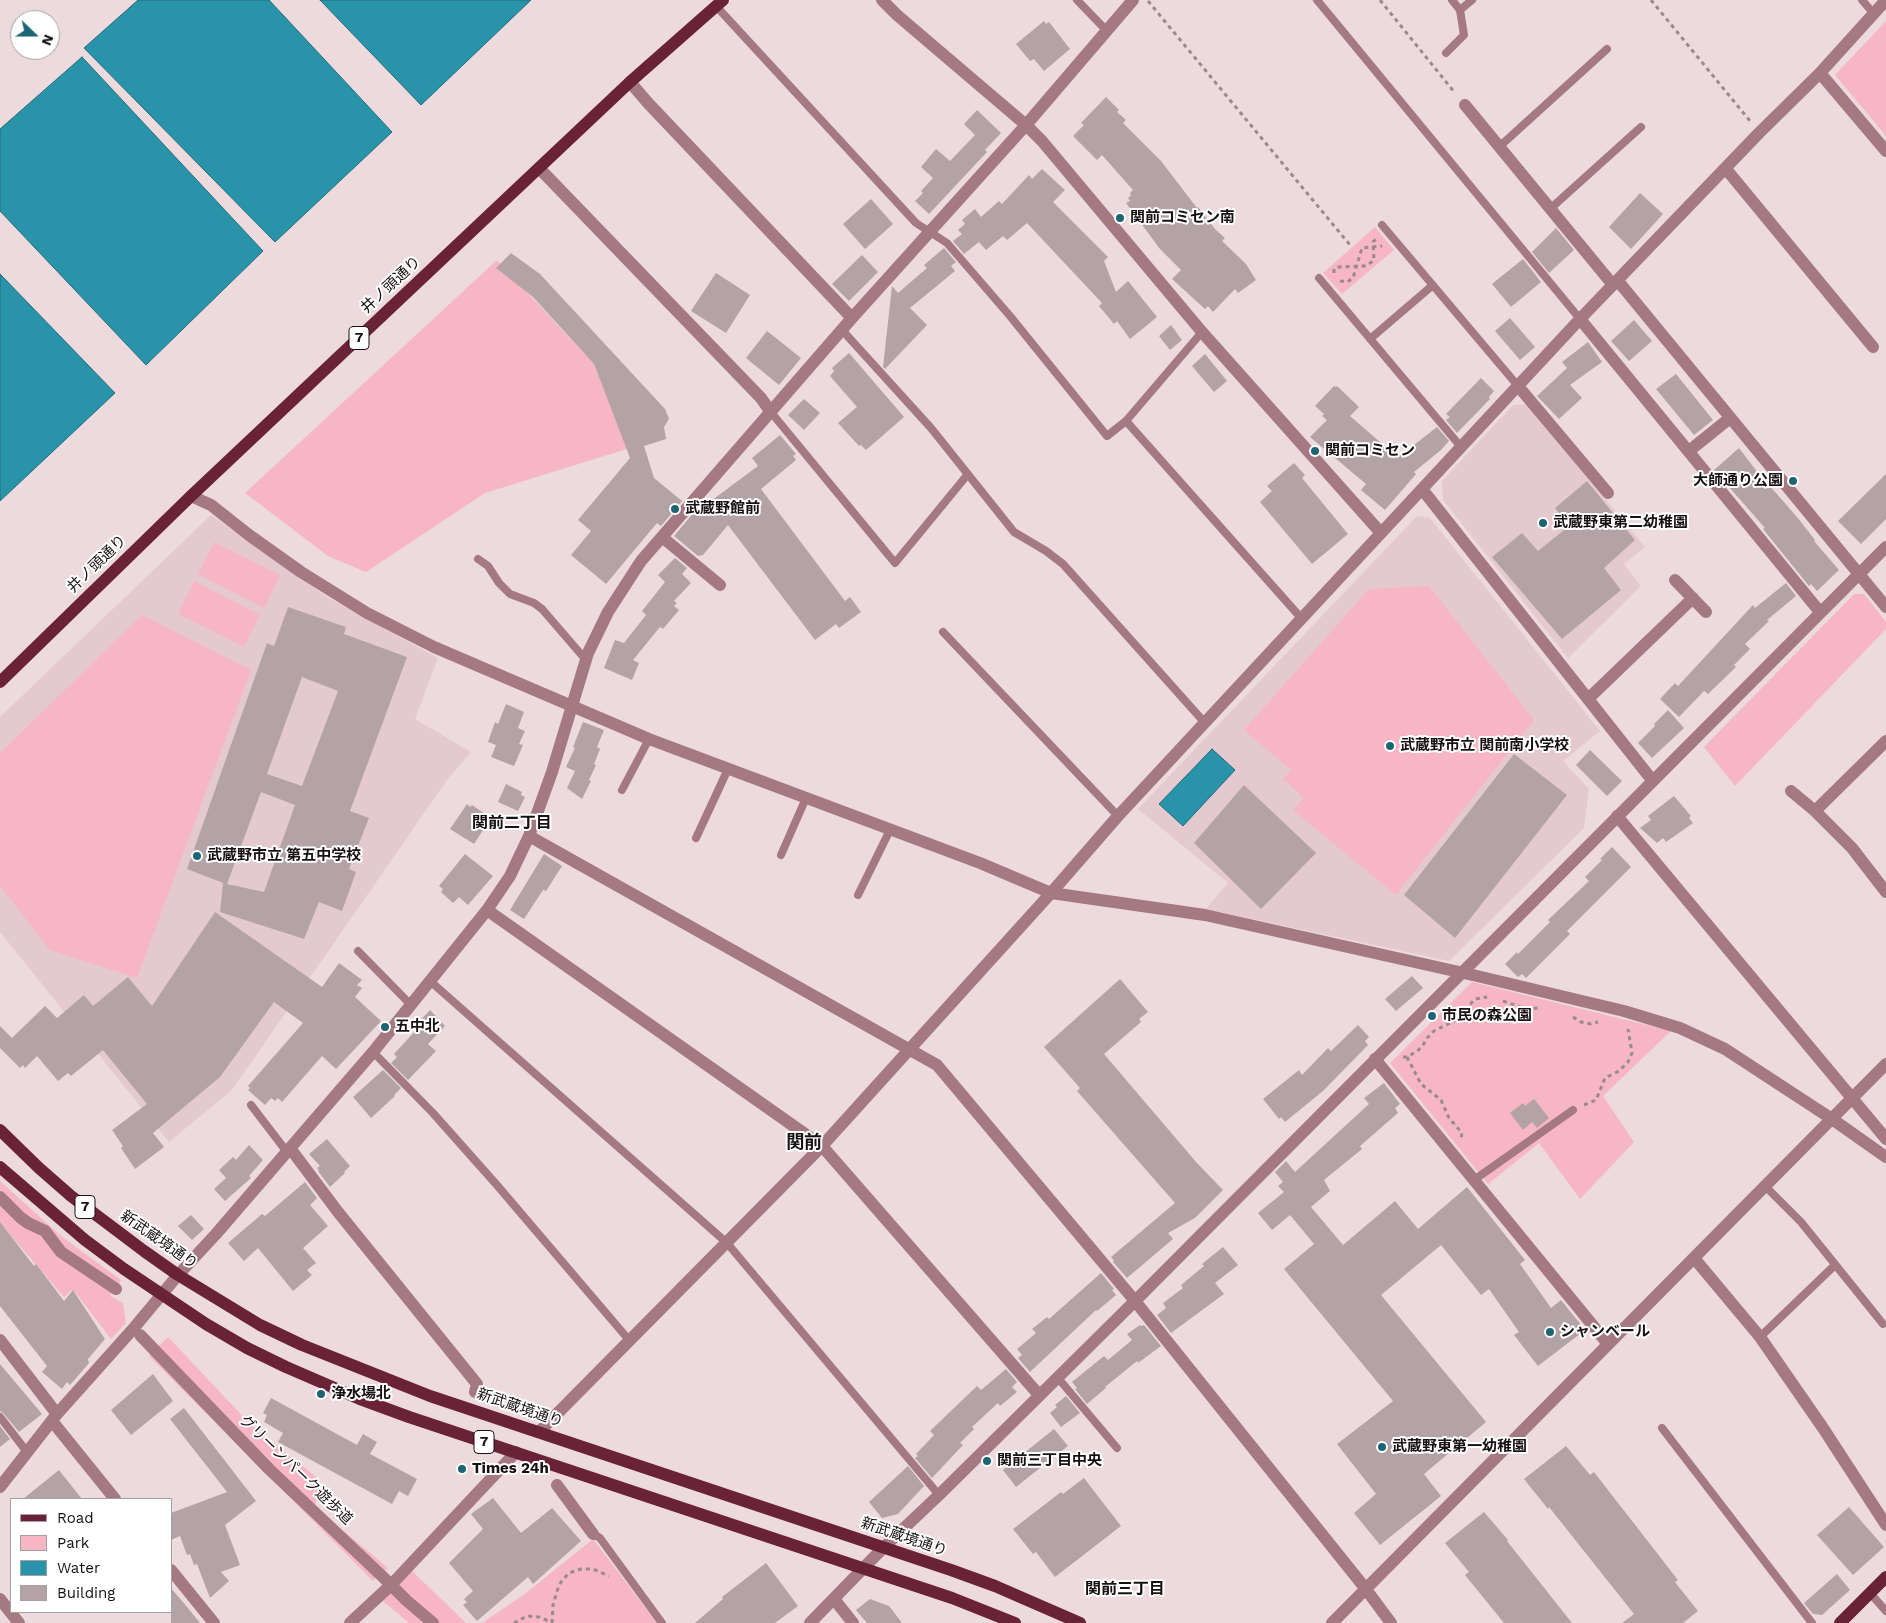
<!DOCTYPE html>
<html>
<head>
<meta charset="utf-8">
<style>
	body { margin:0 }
	#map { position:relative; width:1886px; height:1623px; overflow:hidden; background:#ecdadd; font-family:"Work Sans",sans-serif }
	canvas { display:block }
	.legend { position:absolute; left:10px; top:1498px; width:162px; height:115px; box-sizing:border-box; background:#fff; border:1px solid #a2a0a1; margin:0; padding:6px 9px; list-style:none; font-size:15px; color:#171113 }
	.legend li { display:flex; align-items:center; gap:10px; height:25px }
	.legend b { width:25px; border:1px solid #a2a0a1 }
	.north { position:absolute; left:10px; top:10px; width:50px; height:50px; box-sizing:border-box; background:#fff; border:1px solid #a2a0a1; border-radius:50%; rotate:112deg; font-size:14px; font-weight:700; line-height:20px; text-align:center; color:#171113 }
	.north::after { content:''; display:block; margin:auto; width:18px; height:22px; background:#1d6474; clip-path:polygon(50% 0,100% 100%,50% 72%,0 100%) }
</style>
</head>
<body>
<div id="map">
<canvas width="1886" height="1623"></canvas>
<ul class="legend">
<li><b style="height:6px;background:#6a2238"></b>Road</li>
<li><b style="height:14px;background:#f7b6c3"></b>Park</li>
<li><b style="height:14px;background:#2993aa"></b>Water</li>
<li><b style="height:14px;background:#b4a3a6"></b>Building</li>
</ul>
<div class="north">N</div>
</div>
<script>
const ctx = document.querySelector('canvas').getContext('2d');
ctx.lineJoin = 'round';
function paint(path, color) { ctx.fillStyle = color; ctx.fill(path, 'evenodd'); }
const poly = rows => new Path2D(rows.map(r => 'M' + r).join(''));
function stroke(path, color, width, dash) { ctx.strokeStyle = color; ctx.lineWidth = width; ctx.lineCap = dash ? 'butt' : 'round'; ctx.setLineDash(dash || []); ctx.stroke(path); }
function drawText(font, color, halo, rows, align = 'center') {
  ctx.font = font + ' "Work Sans","Noto Sans JP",sans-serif'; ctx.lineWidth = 4; ctx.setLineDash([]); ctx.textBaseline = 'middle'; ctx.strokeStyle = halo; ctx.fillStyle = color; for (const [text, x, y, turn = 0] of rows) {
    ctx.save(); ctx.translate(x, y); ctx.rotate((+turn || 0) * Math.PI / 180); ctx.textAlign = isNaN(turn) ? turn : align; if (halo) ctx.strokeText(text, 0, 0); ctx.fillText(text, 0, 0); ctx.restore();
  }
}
const built = poly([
	[1513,405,1527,405,1645,547,1624,564,1641,586,1568,658,1443,500,1442,481],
	[211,515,327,597,438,658,415,719,471,752,447,780,232,1090,169,1142,0,932,0,717],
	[1417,516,1430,518,1600,731,1563,761,1589,789,1584,828,1449,961,1206,909,1228,883,1138,809]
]);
const green = poly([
	[1886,21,1886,136,1835,75],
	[1375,227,1394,250,1342,294,1323,273],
	[497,260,594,364,627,449,485,493,366,572,328,556,245,493],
	[214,542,280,575,264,608,198,574],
	[194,581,260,615,244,647,178,614],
	[1429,586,1534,720,1396,895,1293,810,1304,798,1283,779,1291,770,1244,730,1369,589],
	[1854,594,1864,594,1886,622,1886,629,1735,786,1704,747],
	[142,615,251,670,137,978,50,950,0,886,0,753],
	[1472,982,1671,1031,1603,1096,1634,1142,1580,1199,1539,1143,1488,1184,1390,1063],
	[0,1181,61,1236,121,1280,117,1287,31,1221,0,1192],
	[0,1201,112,1292,110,1296,123,1303,126,1323,111,1339,76,1293,72,1290,64,1297,0,1223],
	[168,1337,252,1426,320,1480,315,1507,388,1568,373,1581,149,1356],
	[593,1539,657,1623,482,1623,526,1593],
	[412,1571,466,1623,409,1623,383,1601]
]);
const water = poly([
	[138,0,269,0,392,132,275,242,84,48,138,0],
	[320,0,531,0,421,105,320,0],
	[82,57,263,251,146,365,0,211,0,129,82,57],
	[0,274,115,393,0,501,0,274],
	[1212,749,1235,770,1183,826,1159,804,1212,749]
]);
const building = poly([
	[1044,21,1046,24,1049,22,1070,49,1044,71,1034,59,1030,61,1016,44],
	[1106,97,1119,110,1117,112,1126,120,1123,123,1161,161,1197,208,1198,207,1215,229,1225,238,1222,241,1246,264,1256,280,1238,293,1235,289,1213,312,1208,306,1205,309,1172,279,1181,270,1160,249,1126,203,1130,201,1128,198,1131,195,1130,193,1133,190,1102,155,1097,160,1073,136,1084,125,1081,123],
	[977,110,1001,133,985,150,987,152,929,214,915,201,923,193,921,191,933,178,921,167,936,149,950,161,975,135,964,124],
	[1042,169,1065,190,1053,202,1108,257,1104,261,1116,292,1128,281,1157,317,1130,339,1117,321,1114,324,1099,306,1102,303,1027,223,1007,240,1003,236,986,250,979,242,964,254,953,241,962,234,958,230,965,224,962,220,975,209,981,217,999,201,1002,204,1029,175,1032,179],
	[1640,193,1663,214,1631,249,1609,227],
	[871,199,893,224,865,249,843,224],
	[1556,228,1574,250,1549,273,1532,252],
	[944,248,956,262,951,266,955,271,910,308,927,325,885,369,883,367,892,286,898,293,927,268,924,265],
	[511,253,540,274,665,409,669,419,664,427,666,439,644,446,654,478,682,501,661,526,657,523,606,584,571,555,591,531,578,520,630,458,594,364,533,297,496,268],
	[862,255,878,272,849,301,832,284],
	[1523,259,1541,282,1511,307,1492,284],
	[716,273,750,295,726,333,691,311],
	[1510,318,1535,347,1520,360,1495,331],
	[1634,320,1652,341,1629,361,1611,341],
	[1171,325,1182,340,1170,350,1159,336],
	[767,331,801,358,779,385,746,358],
	[1588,342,1602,362,1570,385,1582,398,1559,419,1537,396,1567,368,1562,362],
	[849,353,904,417,866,450,861,445,859,446,838,423,857,407,830,376,834,371,832,368],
	[1205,354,1227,381,1214,392,1192,366],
	[1676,374,1713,420,1694,435,1656,389],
	[1481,378,1494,391,1489,397,1490,399,1457,433,1446,420,1450,417,1446,414],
	[1334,386,1336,387,1337,386,1359,407,1350,416,1395,455,1398,452,1401,455,1437,427,1449,441,1441,450,1414,472,1416,474,1385,510,1361,490,1366,484,1310,437,1327,420,1322,416,1324,414,1315,406],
	[804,399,820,413,804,430,788,415],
	[780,435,796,454,793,456,796,460,761,489,845,601,850,597,861,612,839,628,836,624,815,640,728,525,703,555,698,556,674,536,695,511,696,512,758,466,752,458],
	[1739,448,1755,469,1797,517,1815,540,1814,541,1839,570,1817,591,1811,584,1809,586,1763,529,1765,528,1714,470],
	[1294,463,1305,475,1302,478,1348,534,1312,564,1260,502,1272,491,1267,486],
	[1886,474,1886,519,1861,544,1838,521],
	[1587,481,1635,540,1604,568,1621,590,1562,639,1492,557,1522,533,1538,551,1569,526,1555,508],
	[675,558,687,568,682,574,691,583,674,601,677,603,674,606,679,610,663,629,660,627,633,660,639,663,632,680,604,668,615,640,624,643,646,615,642,611,665,582,658,575],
	[1786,583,1796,596,1767,620,1769,621,1745,644,1750,649,1734,665,1736,667,1708,694,1704,691,1679,717,1660,699,1675,683,1678,686,1753,605,1755,608],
	[288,607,346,627,344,634,407,657,350,811,369,818,349,869,356,872,342,911,319,902,304,939,220,912,223,883,226,884,187,869,267,643,274,646],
	[302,677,338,691,302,786,267,774],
	[261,792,295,805,264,892,227,884],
	[506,704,524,712,518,728,525,731,519,744,523,745,514,766,491,757,496,745,488,742,495,722,498,724],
	[1668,710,1684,728,1652,758,1638,743,1655,726,1654,724],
	[583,722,604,730,597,747,600,749,594,764,596,765,589,780,591,781,582,799,567,788,575,771,566,767,575,748,573,747],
	[1590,750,1622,781,1607,796,1576,765],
	[1514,754,1567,795,1455,938,1404,895],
	[506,784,522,792,521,795,525,797,518,811,498,802],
	[1244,785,1316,853,1261,909,1194,843],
	[1674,796,1691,816,1689,818,1693,823,1666,842,1663,838,1657,843,1640,828,1651,820,1648,816],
	[467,804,470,807,472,805,491,818,474,844,450,829],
	[1612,847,1631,867,1567,931,1570,934,1526,978,1522,974,1518,977,1505,964,1517,952,1518,954,1550,922,1548,920,1589,881,1585,877,1602,860,1600,859],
	[465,854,493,876,468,905,459,897,453,903,441,892,443,889,439,886],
	[544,854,562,866,546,891,543,890,524,919,510,910],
	[215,912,322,987,339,963,362,980,357,985,362,988,355,997,381,1021,336,1069,322,1056,282,1102,278,1098,275,1101,271,1098,265,1105,248,1090,250,1088,248,1086,303,1023,274,1002,220,1077,153,1133,164,1147,135,1169,121,1148,123,1146,112,1130,147,1104,103,1050,71,1076,68,1073,58,1081,37,1056,25,1068,23,1065,20,1068,0,1048,0,1026,12,1038,45,1006,57,1018,84,995,93,1006,128,977,152,1006],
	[1412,976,1423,988,1396,1011,1385,999],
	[1120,979,1148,1012,1139,1019,1141,1022,1104,1054,1196,1162,1223,1190,1195,1218,1168,1233,1173,1239,1127,1278,1113,1262,1114,1261,1111,1257,1175,1203,1077,1091,1080,1088,1044,1047],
	[430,1010,445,1026,428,1044,436,1051,408,1080,391,1063,397,1057,394,1054,418,1028,416,1025],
	[1358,1025,1369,1037,1365,1041,1368,1045,1323,1091,1285,1122,1281,1117,1279,1119,1263,1099,1299,1070,1302,1075,1328,1048,1331,1051],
	[383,1070,401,1088,394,1095,395,1096,371,1118,353,1097],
	[1384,1083,1400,1104,1395,1108,1398,1113,1360,1146,1362,1149,1324,1180,1330,1191,1311,1207,1343,1245,1395,1201,1418,1229,1467,1187,1525,1260,1520,1264,1551,1308,1561,1300,1585,1330,1538,1366,1514,1335,1519,1332,1489,1289,1481,1295,1441,1245,1381,1295,1486,1422,1424,1474,1441,1496,1380,1545,1354,1513,1376,1494,1337,1444,1393,1401,1284,1269,1314,1244,1290,1215,1272,1230,1258,1213,1284,1192,1278,1186,1283,1182,1275,1172,1286,1161,1295,1172,1369,1104,1364,1098],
	[1534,1099,1549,1118,1537,1128,1532,1122,1523,1130,1510,1113,1523,1103,1525,1106],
	[327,1139,350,1166,344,1172,345,1173,330,1187,318,1171,319,1170,317,1168,320,1166,309,1154],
	[249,1145,263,1160,249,1176,251,1178,225,1201,214,1189,226,1178,219,1170,233,1157,236,1160],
	[305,1182,317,1198,310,1205,328,1226,303,1248,316,1263,307,1270,312,1275,293,1291,258,1248,244,1261,228,1243,262,1214,265,1216],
	[191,1215,204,1229,192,1240,178,1226],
	[0,1222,34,1266,36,1264,64,1301,73,1290,105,1339,88,1359,89,1363,70,1385,67,1382,62,1389,42,1372,47,1366,0,1306],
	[1223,1247,1238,1265,1215,1283,1224,1294,1171,1333,1157,1315,1166,1308,1163,1303,1183,1288,1181,1285,1204,1266,1202,1264],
	[1101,1273,1114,1289,1112,1290,1116,1295,1097,1311,1096,1310,1030,1372,1018,1358,1022,1355,1017,1349,1036,1333,1032,1329,1047,1317,1049,1319],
	[1140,1325,1141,1326,1144,1325,1161,1346,1138,1363,1137,1361,1105,1387,1106,1388,1087,1404,1075,1389,1077,1388,1072,1382,1104,1356,1108,1360,1132,1340,1127,1334],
	[0,1364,42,1414,19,1432,4,1414,0,1411],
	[1006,1369,1017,1382,1012,1387,1017,1392,1000,1406,998,1403,972,1427,974,1429,960,1443,963,1445,932,1478,915,1458,918,1456,916,1454,934,1435,930,1431,977,1386,981,1390],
	[153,1374,173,1401,131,1435,111,1410],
	[1066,1396,1080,1413,1061,1427,1050,1413,1057,1407,1055,1405],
	[271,1398,357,1445,363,1434,377,1442,370,1454,417,1479,408,1496,399,1491,392,1504,278,1442,283,1433,264,1422,267,1415,263,1413],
	[184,1408,256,1501,225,1525,240,1565,221,1572,229,1581,210,1598,197,1564,194,1565,190,1554,187,1555,180,1536,171,1540,171,1513,227,1492,170,1419],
	[0,1426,10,1439,0,1447],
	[1054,1429,1068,1446,1016,1487,1003,1470],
	[1566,1446,1590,1475,1594,1472,1678,1580,1675,1582,1698,1611,1683,1623,1622,1623,1634,1614,1549,1507,1548,1509,1524,1479],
	[908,1466,924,1486,898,1514,882,1518,869,1502],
	[59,1470,82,1499,23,1499],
	[1084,1478,1121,1526,1055,1577,1036,1552,1033,1554,1013,1529,1061,1492,1063,1494],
	[493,1498,521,1533,552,1508,581,1541,533,1584,528,1577,477,1621,463,1605,467,1602,464,1599,473,1591,449,1563,483,1529,471,1514],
	[1849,1507,1884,1547,1853,1575,1817,1535],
	[1484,1512,1508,1540,1507,1541,1572,1623,1504,1623,1465,1575,1469,1572,1445,1543],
	[766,1563,798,1606,775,1623,695,1623,723,1599,722,1597],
	[1837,1574,1850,1590,1822,1615,1813,1614,1804,1603],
	[171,1588,187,1607,200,1623,171,1623],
	[870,1599,889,1606,902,1623,867,1623,856,1610]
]);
const path = poly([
	[1380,0,1455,93],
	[1651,0,1750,121],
	[1148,1,1350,245],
	[1334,273,1334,269,1339,267,1364,266,1369,264,1374,260,1373,242,1377,238],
	[1340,281,1347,282,1353,278,1362,248,1382,246],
	[1503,1001,1526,1009,1538,1008],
	[1573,1017,1581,1022,1591,1024,1598,1022],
	[1403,1057,1407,1057,1416,1052,1422,1047,1427,1038,1434,1031,1454,1021,1475,999,1487,997],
	[1407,1057,1421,1084,1441,1100,1449,1118,1462,1133,1461,1139],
	[1584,1105,1596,1100,1605,1078,1619,1071,1628,1062,1632,1053,1628,1029],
	[514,1623,527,1616,539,1617,551,1622],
	[552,1623,553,1605,557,1591,561,1582,569,1573,581,1569,593,1569,609,1576]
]);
const service = poly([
	[1077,0,1106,30],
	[1317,0,1580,319],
	[1452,0,1460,10,1472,0],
	[1862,0,1874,14],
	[716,6,916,223,947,243,1010,316,1107,436,1126,421,1202,332],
	[1446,53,1464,35,1460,10],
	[1499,147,1607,49],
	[1550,209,1641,127],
	[1382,225,1518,386],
	[1319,278,1461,447],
	[842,330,931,428,1014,532,1046,551,1063,564,1205,723],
	[1370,339,1433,285],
	[770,411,895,563,968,474],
	[1126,421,1302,619],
	[478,559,488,566,499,583,510,594,534,603,542,609,586,660],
	[943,632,1118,816],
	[622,790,649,739],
	[696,838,728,769],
	[781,855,806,798],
	[858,895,890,830],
	[358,951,411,1005],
	[430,981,727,1243,939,1495],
	[373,1052,432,1112,496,1184,629,1340],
	[251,1105,287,1152],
	[1474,1180,1573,1110],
	[1765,1186,1801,1222,1883,1324],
	[1760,1337,1835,1265],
	[1058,1378,1117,1448],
	[0,1417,27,1452],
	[1662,1428,1812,1623],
	[593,1534,600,1538,662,1623],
	[1870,1593,1886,1611]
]);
const pedestrian = poly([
	[0,1197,21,1218,28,1223,45,1231,61,1252,116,1289],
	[140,1335,269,1469,383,1577,406,1600,433,1623]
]);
const minor = poly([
	[882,0,897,15,1026,125,1042,141,1202,332,1381,533],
	[1820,73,1886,151],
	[630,82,648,103,852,318],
	[1465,105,1613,285],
	[539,168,761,398,770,411],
	[1726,169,1873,347],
	[1618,281,1886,607],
	[1580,319,1820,612],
	[1518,386,1608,493],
	[1689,451,1730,418],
	[1422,489,1652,780],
	[191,496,211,505,249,535,301,572,367,613,434,647,649,739,980,863,1051,893,1205,915,1477,976,1624,1011,1680,1028,1725,1049,1832,1119,1886,1157],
	[662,537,720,585],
	[1675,580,1706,612],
	[1588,699,1693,598],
	[1791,791,1815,811,1852,848,1886,892],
	[1815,811,1886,741],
	[1617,816,1886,1139],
	[529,836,937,1065,1135,1301,1365,1588,1391,1623],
	[487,910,822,1146,1039,1395],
	[1375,1059,1608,1344],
	[290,1148,338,1212,477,1384,475,1392],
	[1694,1258,1760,1337,1823,1428,1886,1525],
	[0,1340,57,1414],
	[52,1421,115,1499],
	[539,1432,822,1146,1051,893,1118,816,1580,319,1759,133,1820,73,1886,0],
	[557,1485,593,1534],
	[0,1487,57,1414,133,1329,178,1275,216,1234,373,1052,487,910,510,876,529,836,552,772,588,653,608,612,641,561,852,318,1026,125,1133,0],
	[171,1570,214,1623],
	[0,1599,19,1623],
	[834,1599,853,1623],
	[350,1623,391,1585,516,1452],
	[810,1623,884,1547,939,1495,1135,1301,1886,547],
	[1332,1623,1886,1064]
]);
const primary = poly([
	[0,682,191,496,630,82,723,0],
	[0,1130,39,1168,71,1196,144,1251,178,1275,260,1325,302,1345,430,1396,951,1570,995,1586,1080,1623],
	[0,1167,85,1240,124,1269,206,1324,247,1348,286,1367,360,1399,409,1417,952,1598,1015,1623],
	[1840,1623,1886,1577]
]);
const markers = [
	[1120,218,5,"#1d6474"],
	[1315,451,5,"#1d6474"],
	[1793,481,5,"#1d6474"],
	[675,509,5,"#1d6474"],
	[1543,523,5,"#1d6474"],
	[1390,746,5,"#1d6474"],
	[197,856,5,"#1d6474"],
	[1432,1016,5,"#1d6474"],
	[385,1027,5,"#1d6474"],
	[1550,1332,5,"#1d6474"],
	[321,1394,5,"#1d6474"],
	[1382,1447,5,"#1d6474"],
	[987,1461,5,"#1d6474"],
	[462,1469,5,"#1d6474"]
];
const shields = [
	[359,338,20],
	[85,1207,20],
	[484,1442,20]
];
const shieldNames = [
	["7",359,338],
	["7",85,1207],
	["7",484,1442]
];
const poiNames = [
	["関前コミセン南",1130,218],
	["関前コミセン",1325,451],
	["大師通り公園",1783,481,"right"],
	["武蔵野館前",685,509],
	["武蔵野東第二幼稚園",1553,523],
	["武蔵野市立 関前南小学校",1400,746],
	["武蔵野市立 第五中学校",207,856],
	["市民の森公園",1442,1016],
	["五中北",395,1027],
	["シャンベール",1560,1332],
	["浄水場北",331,1394],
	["武蔵野東第一幼稚園",1392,1447],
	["関前三丁目中央",997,1461],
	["Times 24h",472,1469]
];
const streetNames = [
	["井ノ頭通り",391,285,-43],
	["井ノ頭通り",97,564,-44],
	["新武蔵境通り",159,1240,35],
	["新武蔵境通り",520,1408,19],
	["グリーンパーク遊歩道",296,1470,44],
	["新武蔵境通り",904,1537,19]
];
const neighbourhoodNames = [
	["関前二丁目",512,823],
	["関前三丁目",1125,1589]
];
const quarterNames = [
	["関前",804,1143]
];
paint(built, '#e4cacf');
paint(green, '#f7b6c3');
paint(water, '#2993aa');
stroke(water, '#246c7d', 1);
paint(building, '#b4a3a6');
stroke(path, '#988b8d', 3, [4, 4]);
stroke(service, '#a47982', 8);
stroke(pedestrian, '#a47982', 12);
stroke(minor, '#a47982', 12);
stroke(primary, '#6a2238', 12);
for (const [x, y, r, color] of markers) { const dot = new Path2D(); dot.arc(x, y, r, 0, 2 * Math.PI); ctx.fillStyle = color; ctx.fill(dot); stroke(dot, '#fff', 2); }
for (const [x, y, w] of shields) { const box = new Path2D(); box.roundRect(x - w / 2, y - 11.5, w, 23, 4); ctx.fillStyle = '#fff'; ctx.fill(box); stroke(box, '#171113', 1); }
drawText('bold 14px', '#171113', null, shieldNames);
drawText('bold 15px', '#171113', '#fff', poiNames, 'left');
drawText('15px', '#171113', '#fff', streetNames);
drawText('bold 16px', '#171113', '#fff', neighbourhoodNames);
drawText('bold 18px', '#171113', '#fff', quarterNames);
</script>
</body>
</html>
